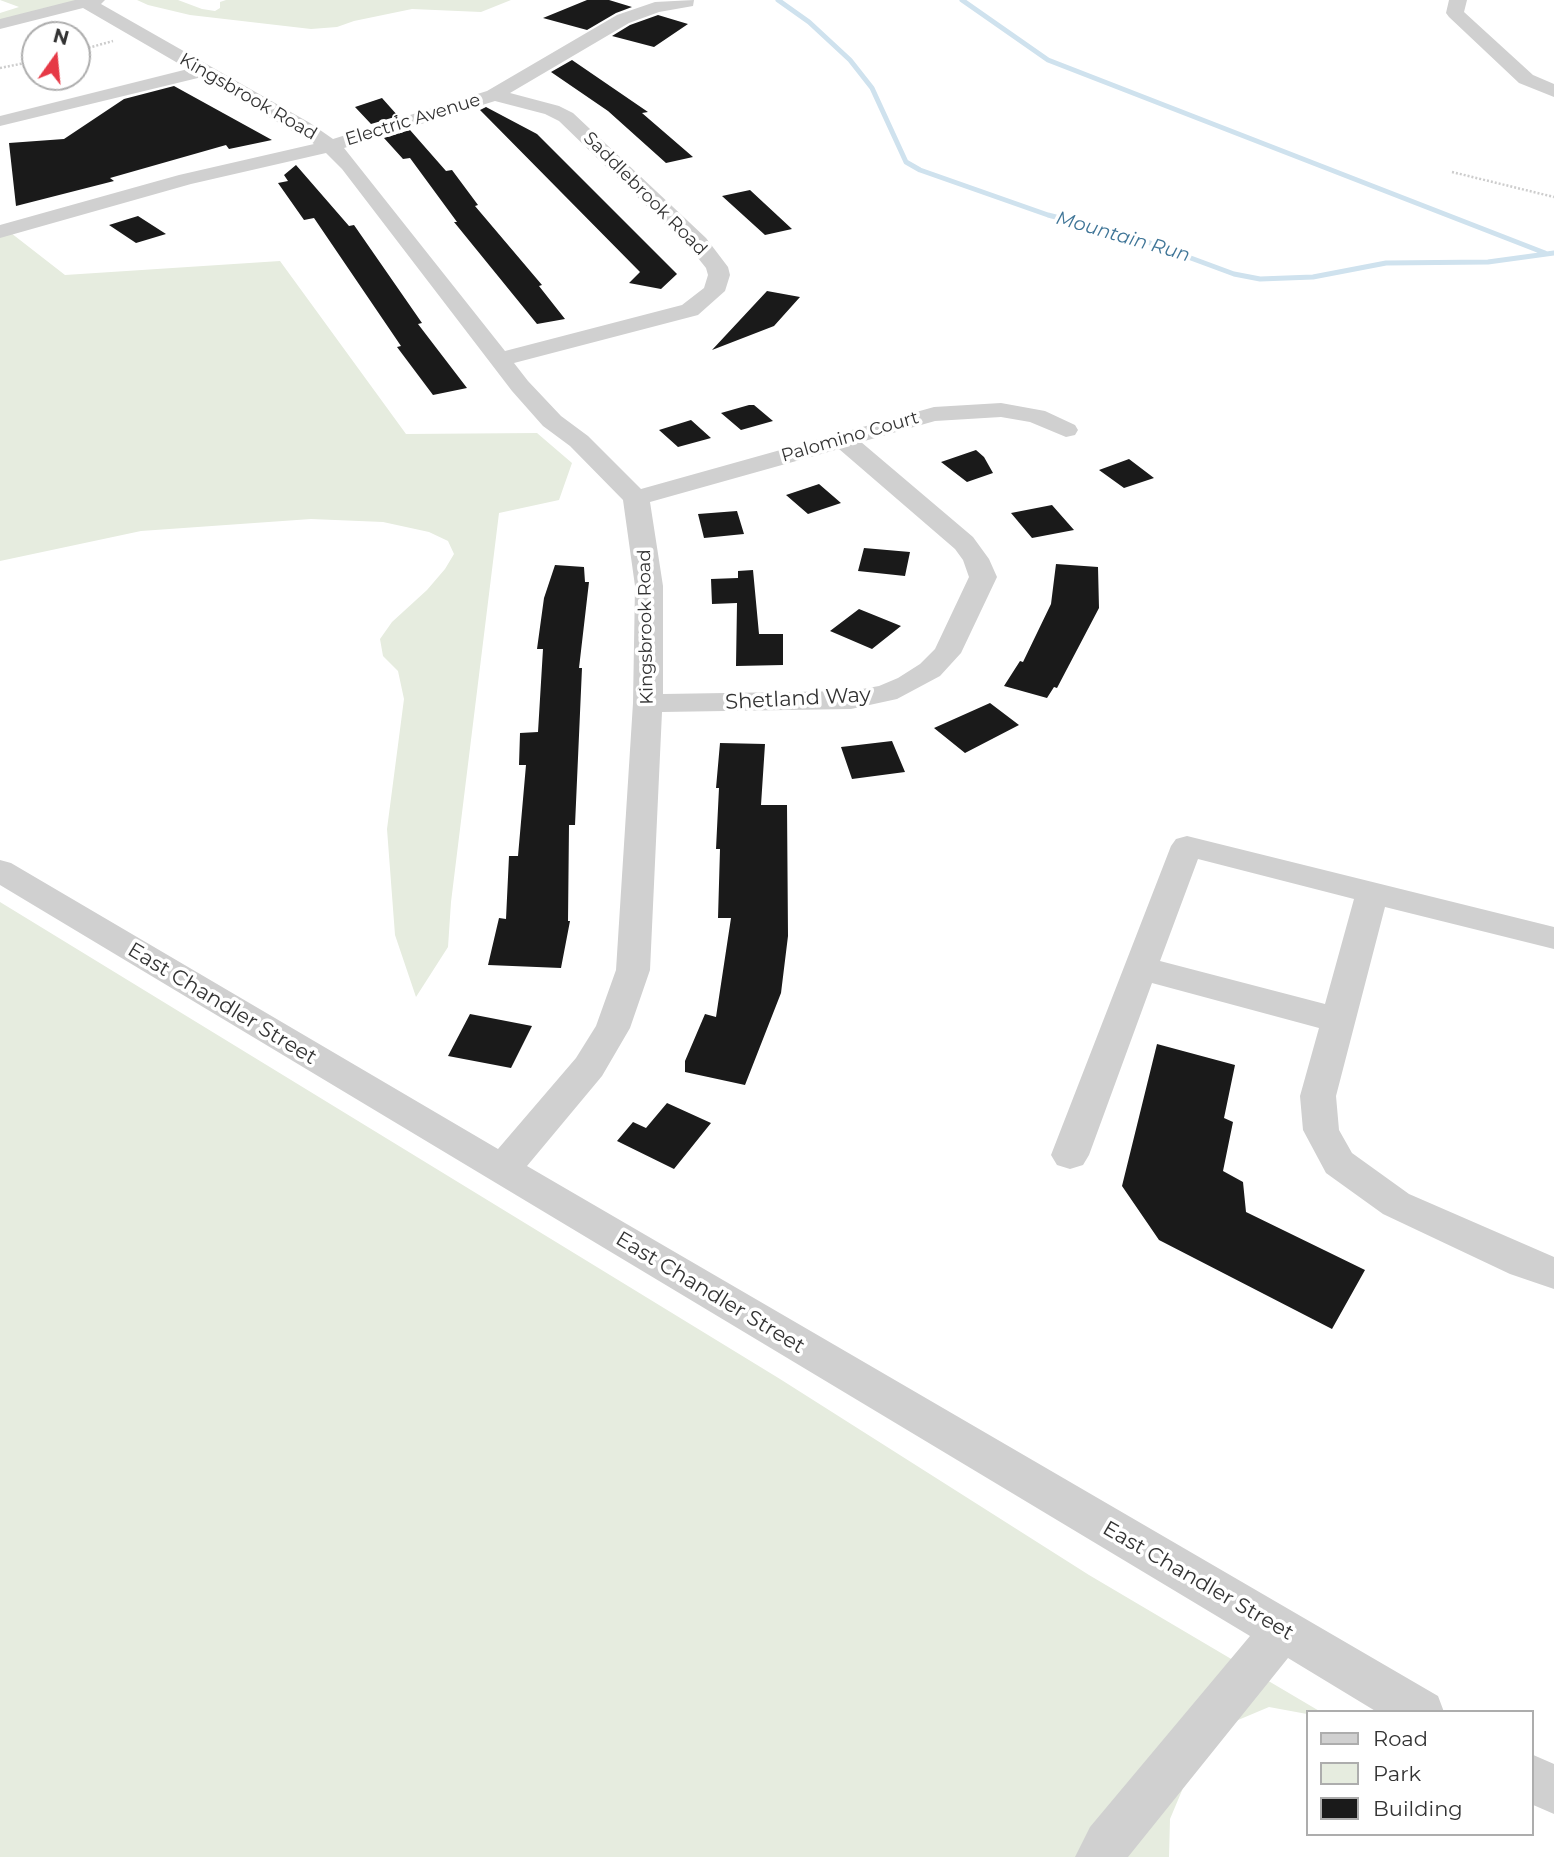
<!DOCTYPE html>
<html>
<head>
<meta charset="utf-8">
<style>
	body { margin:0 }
	#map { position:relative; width:1554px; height:1857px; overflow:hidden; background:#fff; font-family:Montserrat,sans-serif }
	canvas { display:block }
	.legend { position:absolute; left:1306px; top:1710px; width:228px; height:126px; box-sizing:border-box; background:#fff; border:2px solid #adadad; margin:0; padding:9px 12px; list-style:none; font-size:21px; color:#333 }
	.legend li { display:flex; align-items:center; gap:14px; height:35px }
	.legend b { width:35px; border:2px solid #adadad }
	.north { position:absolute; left:21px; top:21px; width:70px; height:70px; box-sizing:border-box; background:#fff; border:2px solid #adadad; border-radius:50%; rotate:15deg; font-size:19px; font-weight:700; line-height:28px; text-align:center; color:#333 }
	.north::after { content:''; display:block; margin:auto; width:24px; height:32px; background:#e63946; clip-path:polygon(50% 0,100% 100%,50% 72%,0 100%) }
</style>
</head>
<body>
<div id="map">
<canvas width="1554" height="1857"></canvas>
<ul class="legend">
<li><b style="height:9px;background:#d0d0d0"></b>Road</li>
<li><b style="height:19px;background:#e6ecdf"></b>Park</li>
<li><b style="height:19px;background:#1a1a1a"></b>Building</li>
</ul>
<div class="north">N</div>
</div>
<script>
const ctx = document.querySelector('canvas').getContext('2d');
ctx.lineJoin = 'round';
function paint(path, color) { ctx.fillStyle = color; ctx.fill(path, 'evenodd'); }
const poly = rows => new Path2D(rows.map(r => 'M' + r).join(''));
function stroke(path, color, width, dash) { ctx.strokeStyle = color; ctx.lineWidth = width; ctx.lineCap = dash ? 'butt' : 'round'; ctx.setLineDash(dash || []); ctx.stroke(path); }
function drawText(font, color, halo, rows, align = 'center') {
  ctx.font = font + ' Montserrat,sans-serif'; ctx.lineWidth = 7; ctx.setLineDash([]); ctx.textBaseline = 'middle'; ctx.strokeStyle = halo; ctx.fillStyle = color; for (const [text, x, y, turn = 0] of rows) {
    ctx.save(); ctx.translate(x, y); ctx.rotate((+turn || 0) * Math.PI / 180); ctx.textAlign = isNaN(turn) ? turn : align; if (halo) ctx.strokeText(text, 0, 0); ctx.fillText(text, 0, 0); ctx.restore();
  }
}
const green = poly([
	[0,0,78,0,0,20,0,13,19,7],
	[137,0,178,0,202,9,215,11,220,8,220,2,226,0,511,0,481,12,412,9,354,21,337,27,311,29,190,15,148,5],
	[11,233,65,275,280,261,406,434,537,433,572,463,559,500,499,513,451,902,448,947,416,997,395,935,387,829,404,699,398,671,383,656,380,639,392,622,427,590,445,569,454,554,448,541,429,532,383,522,311,519,141,531,0,561,0,237],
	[0,902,780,1379,1089,1575,1321,1712,1307,1714,1269,1707,1231,1723,1191,1769,1170,1819,1169,1857,0,1857]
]);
const stream = poly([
	[778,0,809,22,850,60,872,88,906,162,920,170,1048,215,1134,237,1234,274,1260,279,1313,277,1386,263,1488,262,1554,253],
	[962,0,1048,60,1545,253]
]);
const building = poly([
	[587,0,609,0,632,7,616,13,587,30,543,18],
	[658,15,688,24,654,47,612,36,630,25],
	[572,60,648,112,642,113,693,157,666,163,608,111,551,72],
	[174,86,272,140,229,149,226,145,110,178,114,181,16,206,9,143,64,139,124,99],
	[382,98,398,116,371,124,355,107],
	[486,107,537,134,677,274,661,289,629,283,640,272,480,110],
	[410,130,446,171,452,170,478,205,475,206,542,285,539,286,565,319,537,324,454,222,457,222,410,158,403,159,384,138],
	[296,165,349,226,354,225,422,323,418,324,467,388,433,395,397,347,401,346,314,218,304,220,278,183,288,181,284,175],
	[750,190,792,229,765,235,722,196],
	[138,216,166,234,136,243,109,225],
	[767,291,800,297,774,326,712,350],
	[749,405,754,405,773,421,741,430,721,413],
	[691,420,711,438,678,447,659,430],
	[976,450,984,457,993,473,967,482,941,462],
	[1129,459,1154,478,1124,488,1099,470],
	[819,484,841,503,808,514,786,495],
	[1052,505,1074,530,1032,538,1011,513],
	[737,511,744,534,704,538,698,514],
	[864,548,910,552,905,576,858,571],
	[1056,564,1098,567,1099,608,1057,688,1054,687,1047,698,1004,686,1020,661,1023,662,1051,604],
	[555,565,584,567,585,582,589,582,579,668,582,668,575,825,569,825,568,921,570,921,561,968,488,965,499,918,506,919,509,856,518,856,526,765,519,765,520,733,538,732,543,649,537,649,544,598],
	[753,570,759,634,783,634,783,665,736,666,737,603,712,604,711,579,738,578,738,571],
	[859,609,901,626,872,649,830,631],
	[990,703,1019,725,965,753,934,728],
	[892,741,905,772,852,779,841,747],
	[720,743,765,744,761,805,787,805,788,936,781,993,745,1085,685,1072,685,1061,705,1014,716,1017,731,918,718,918,720,849,716,849,719,788,716,788],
	[470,1014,532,1026,511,1068,448,1056],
	[1157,1044,1235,1065,1224,1118,1233,1122,1223,1171,1243,1182,1246,1212,1365,1270,1332,1329,1159,1240,1122,1186],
	[667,1103,711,1123,674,1169,617,1141,633,1122,646,1128]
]);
const path = poly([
	[77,51,113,41],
	[0,68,35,61],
	[1452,172,1554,197]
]);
const minor = poly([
	[75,0,105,0,101,4,310,123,333,139,487,91,617,15,655,2,694,0,693,6,659,12,629,23,510,93,559,106,573,113,706,238,728,267,730,275,725,291,698,315,514,363,528,381,561,416,588,436,641,489,934,407,1001,403,1045,411,1075,425,1078,430,1075,435,1066,437,1030,422,1001,417,935,421,861,442,973,537,989,559,997,577,961,653,940,676,897,699,851,709,662,712,650,970,630,1028,602,1076,527,1166,1438,1696,1444,1712,1377,1712,1288,1658,1128,1857,1075,1857,1090,1827,1250,1636,0,885,0,860,11,863,498,1149,576,1058,596,1026,616,970,633,703,635,586,623,500,570,446,543,426,512,391,342,169,326,153,191,184,0,238,0,225,179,175,314,144,202,77,0,126,0,116,188,69,83,8,0,29,0,19,75,0],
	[495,101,545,114,559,121,690,248,706,268,708,275,704,288,682,305,505,351,344,148,495,101],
	[839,449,955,549,963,560,969,577,935,649,920,664,898,678,879,686,851,691,663,694,663,586,650,502,839,449],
	[1449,0,1467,0,1464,12,1533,75,1554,84,1554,97,1519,83,1449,17,1446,13,1449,0],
	[1187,836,1554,927,1554,949,1385,907,1336,1096,1339,1130,1352,1153,1409,1194,1554,1257,1554,1289,1510,1274,1383,1214,1326,1173,1303,1130,1300,1096,1319,1028,1152,983,1089,1155,1083,1165,1070,1169,1057,1165,1051,1155,1171,846,1176,839,1187,836],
	[1198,859,1354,899,1325,1004,1160,961,1198,859],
	[1531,1754,1554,1764,1554,1814,1531,1804,1531,1754]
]);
const farStreetnames = [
	["Kingsbrook Road",248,97,30],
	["Electric Avenue",413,120,-17],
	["Saddlebrook Road",645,194,45],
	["Palomino Court",850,437,-16],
	["Kingsbrook Road",646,627,-91]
];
const farWaternames = [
	["Mountain Run",1123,237,16]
];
const streetNames = [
	["Shetland Way",798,699,-3],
	["East Chandler Street",222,1004,31],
	["East Chandler Street",710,1293,31],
	["East Chandler Street",1198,1581,30]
];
paint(green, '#e6ecdf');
stroke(stream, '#cfe2ee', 5);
paint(building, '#1a1a1a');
stroke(path, '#cdcdcd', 2.5, [2, 2]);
paint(minor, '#d0d0d0');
drawText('18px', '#333', '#fff', farStreetnames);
drawText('italic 19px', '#3f7597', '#fff', farWaternames);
drawText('21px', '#333', '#fff', streetNames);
</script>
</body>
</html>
